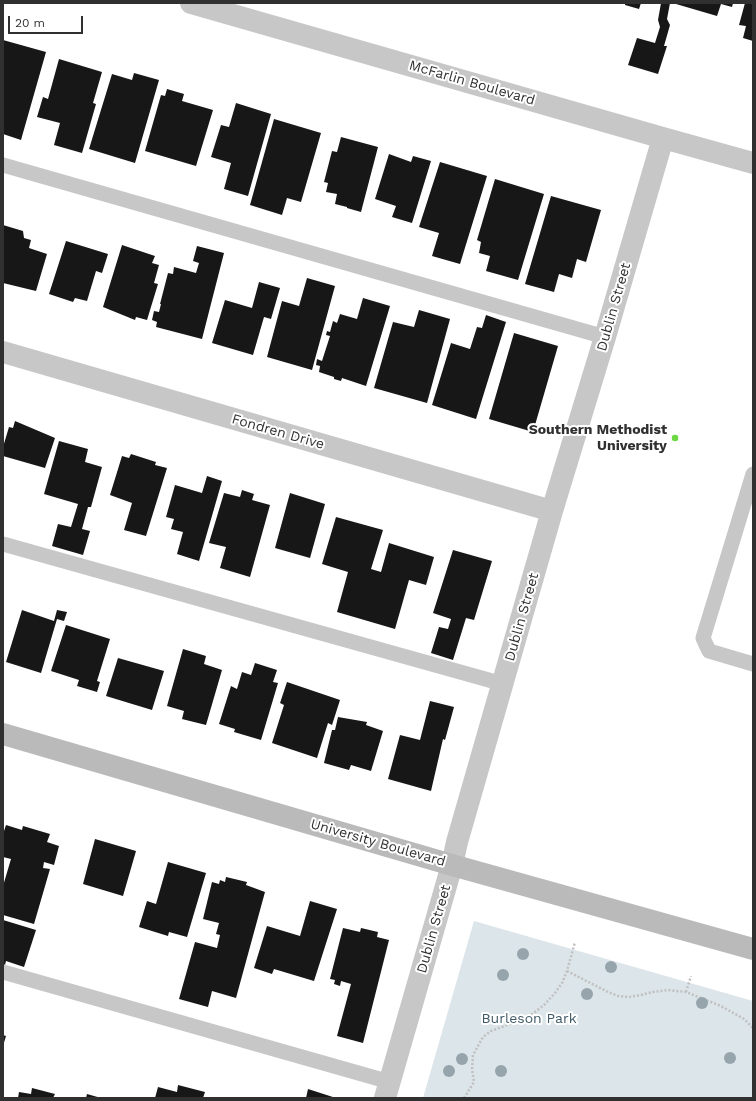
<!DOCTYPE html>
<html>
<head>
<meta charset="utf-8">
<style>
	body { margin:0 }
	#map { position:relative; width:756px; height:1101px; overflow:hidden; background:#fff; font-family:"Work Sans",sans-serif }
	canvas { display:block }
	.frame { position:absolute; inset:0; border:4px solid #303030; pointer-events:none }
	.scale { position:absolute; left:8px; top:16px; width:75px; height:18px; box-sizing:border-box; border:2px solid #303030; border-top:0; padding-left:5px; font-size:12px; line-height:14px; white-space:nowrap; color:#303030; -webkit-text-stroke:3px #fff; paint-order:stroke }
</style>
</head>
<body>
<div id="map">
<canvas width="756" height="1101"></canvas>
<div class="frame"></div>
<div class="scale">20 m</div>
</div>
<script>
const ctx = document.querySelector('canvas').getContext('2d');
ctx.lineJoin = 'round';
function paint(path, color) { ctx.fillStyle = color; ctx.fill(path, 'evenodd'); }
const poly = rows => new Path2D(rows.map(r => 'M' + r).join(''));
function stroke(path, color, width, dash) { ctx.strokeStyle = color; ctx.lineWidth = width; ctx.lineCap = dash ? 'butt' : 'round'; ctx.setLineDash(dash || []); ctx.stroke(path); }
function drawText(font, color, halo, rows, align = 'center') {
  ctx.font = font + ' "Work Sans",sans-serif'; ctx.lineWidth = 4; ctx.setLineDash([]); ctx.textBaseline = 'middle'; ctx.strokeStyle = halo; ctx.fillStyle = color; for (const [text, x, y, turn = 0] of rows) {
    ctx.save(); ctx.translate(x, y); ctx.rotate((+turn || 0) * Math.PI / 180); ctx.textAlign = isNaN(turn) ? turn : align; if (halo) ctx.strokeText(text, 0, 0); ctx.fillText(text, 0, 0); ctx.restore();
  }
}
const green = poly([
	[474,921,753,1001,753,1098,423,1098]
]);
const building = poly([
	[625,3,641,3,639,9,625,5],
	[661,3,670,3,667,19,670,25,664,46,667,46,658,74,628,65,637,38,655,43,660,27,658,20],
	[677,3,733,3,732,7,721,4,717,16,676,4],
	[745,3,753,3,753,41,743,38,746,26,739,25],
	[3,40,46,52,21,140,3,134],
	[59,59,102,72,93,103,96,104,82,153,54,145,60,123,37,117,43,97,48,99],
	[134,73,159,80,135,163,89,149,112,74,132,80],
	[167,89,184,94,182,101,213,110,196,166,145,151,161,95,165,96],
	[236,103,271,114,248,196,224,189,231,163,211,157,221,125,229,127],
	[274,119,321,133,301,202,287,198,282,215,250,205],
	[341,137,378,147,361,212,347,208,347,207,335,204,337,194,326,192,328,183,324,182,332,151,337,152],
	[389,154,411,162,413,156,431,161,412,223,392,217,396,206,375,199],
	[440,162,487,176,460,264,432,256,439,233,419,227],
	[495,179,544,194,518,280,486,271,490,256,479,253,481,242,477,240],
	[551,196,601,210,586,262,577,259,572,278,559,274,554,292,525,284],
	[3,225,23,231,24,238,31,240,29,248,47,254,36,291,3,283],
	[66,241,108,254,102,273,96,271,87,301,75,298,73,302,49,294],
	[122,245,155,256,152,263,159,265,154,283,158,284,147,320,136,317,135,320,103,307],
	[197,246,224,253,202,339,156,327,157,322,152,320,154,311,159,312,161,304,160,304,168,273,173,274,174,267,196,273,199,263,193,261],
	[307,278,335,286,312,370,267,357,282,301,299,306],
	[259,282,280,288,271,319,264,317,253,355,212,343,225,300,252,308],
	[363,298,390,306,366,386,342,378,341,381,334,379,334,377,319,372,320,366,316,365,317,359,322,361,330,336,326,335,327,331,330,332,333,321,337,323,340,314,357,319],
	[419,310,450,319,427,403,374,388,393,322,414,327],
	[486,315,506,322,476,419,432,405,451,343,470,349,477,327,482,328],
	[514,333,558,346,533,432,489,419],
	[15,421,55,438,45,468,3,456,3,447,9,427,13,428],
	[59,441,88,449,85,462,102,467,91,507,88,507,82,529,90,531,83,555,52,546,58,524,71,527,78,504,44,494],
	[131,454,156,462,155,465,167,468,146,536,124,530,132,503,110,495,122,456,129,458],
	[207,476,222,481,199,561,177,554,183,532,171,529,174,519,166,517,175,485,202,493],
	[242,490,254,494,252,500,270,505,250,577,220,568,226,547,209,543,224,493,240,497],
	[290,493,325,504,310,558,275,548],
	[336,517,383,530,371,569,381,572,389,543,434,557,426,585,409,580,395,629,337,612,348,572,322,564],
	[453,550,492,561,474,620,466,618,453,660,431,653,439,627,448,629,451,619,433,613],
	[22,610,54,621,57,610,67,612,64,621,57,619,41,673,6,662],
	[66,625,110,639,97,681,100,682,97,692,77,686,79,680,51,671],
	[183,649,206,656,204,664,222,670,206,725,182,719,184,711,167,706],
	[118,658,164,671,152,710,106,696],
	[255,663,277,670,273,682,278,683,261,740,234,732,235,729,219,724,231,686,237,689,242,672,251,675],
	[287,682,340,700,332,725,328,723,317,758,272,743,284,705,280,703],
	[430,701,454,707,445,740,443,739,431,791,388,779,400,735,420,740],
	[338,717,367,722,366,725,383,731,371,771,351,765,349,770,324,763,332,730,335,730],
	[6,825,22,830,23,826,50,834,47,842,59,846,54,865,44,862,43,868,50,869,34,924,3,915,3,886,11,859,3,857,3,834],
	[95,839,136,851,123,896,83,884],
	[168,862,206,873,187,937,169,932,168,936,139,927,147,901,156,904],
	[226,877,247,882,246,885,265,892,236,998,212,991,208,1007,179,999,195,942,217,948,220,935,216,934,219,923,203,919,212,882,219,884,220,880,225,882],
	[310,901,337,909,314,981,274,969,272,974,254,968,267,926,300,936],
	[3,920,36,930,24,967,6,961,5,965,3,964],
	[343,928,360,932,361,928,378,932,377,937,389,940,363,1043,337,1036,351,984,341,981,340,986,334,984,335,980,330,979],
	[3,1035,6,1036,3,1046],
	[178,1085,205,1092,203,1098,155,1098,158,1087,177,1092],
	[32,1088,55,1094,53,1098,18,1098,19,1092,31,1094],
	[308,1089,336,1098,306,1098],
	[87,1094,101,1098,86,1098]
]);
const path = poly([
	[567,971,608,992,618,996,629,997,641,995,653,992,668,990,686,992,721,1006,744,1019,753,1028],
	[686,992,691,976],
	[464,1098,474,1082,472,1069,473,1055,483,1037,491,1031,523,1019,534,1013,545,1004,555,993,562,983,567,971,575,942]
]);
const lane = poly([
	[3,165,605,337],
	[753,474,703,638,709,651,753,664],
	[3,544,503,684],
	[3,972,390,1082]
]);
const street = poly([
	[191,3,663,138,753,163],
	[3,352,552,511],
	[385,1098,452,865,457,842,552,511,605,337,663,138]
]);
const secondary = poly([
	[3,734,452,865,753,949]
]);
const trees = [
	[523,954],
	[611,967],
	[503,975],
	[587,994],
	[702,1003],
	[730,1058],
	[462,1059],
	[449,1071],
	[501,1071]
];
const markers = [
	[675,438,4,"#6bd841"]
];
const streetNames = [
	["McFarlin Boulevard",472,83,16],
	["Dublin Street",614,307,-74],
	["Fondren Drive",278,432,16],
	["Dublin Street",522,617,-74],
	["University Boulevard",378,843,16],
	["Dublin Street",434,929,-74]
];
const poiNames = [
	["Southern Methodist",667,430],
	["University",667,446]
];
const parkNames = [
	["Burleson Park",529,1019]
];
paint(green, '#dce5e9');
paint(building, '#171717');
stroke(path, '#c0c0c0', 2.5, [2, 2]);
stroke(lane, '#c7c7c7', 15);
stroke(street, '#c7c7c7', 22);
stroke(secondary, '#bababa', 22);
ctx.fillStyle = '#96a5ac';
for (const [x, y] of trees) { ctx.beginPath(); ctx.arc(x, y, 6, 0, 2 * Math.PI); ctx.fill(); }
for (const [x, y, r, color] of markers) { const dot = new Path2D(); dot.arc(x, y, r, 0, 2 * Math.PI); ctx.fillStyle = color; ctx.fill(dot); stroke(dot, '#fff', 1.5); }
drawText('14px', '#303030', '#fff', streetNames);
drawText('bold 14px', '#303030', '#fff', poiNames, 'right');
drawText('14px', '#405b68', '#fff', parkNames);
</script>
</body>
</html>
